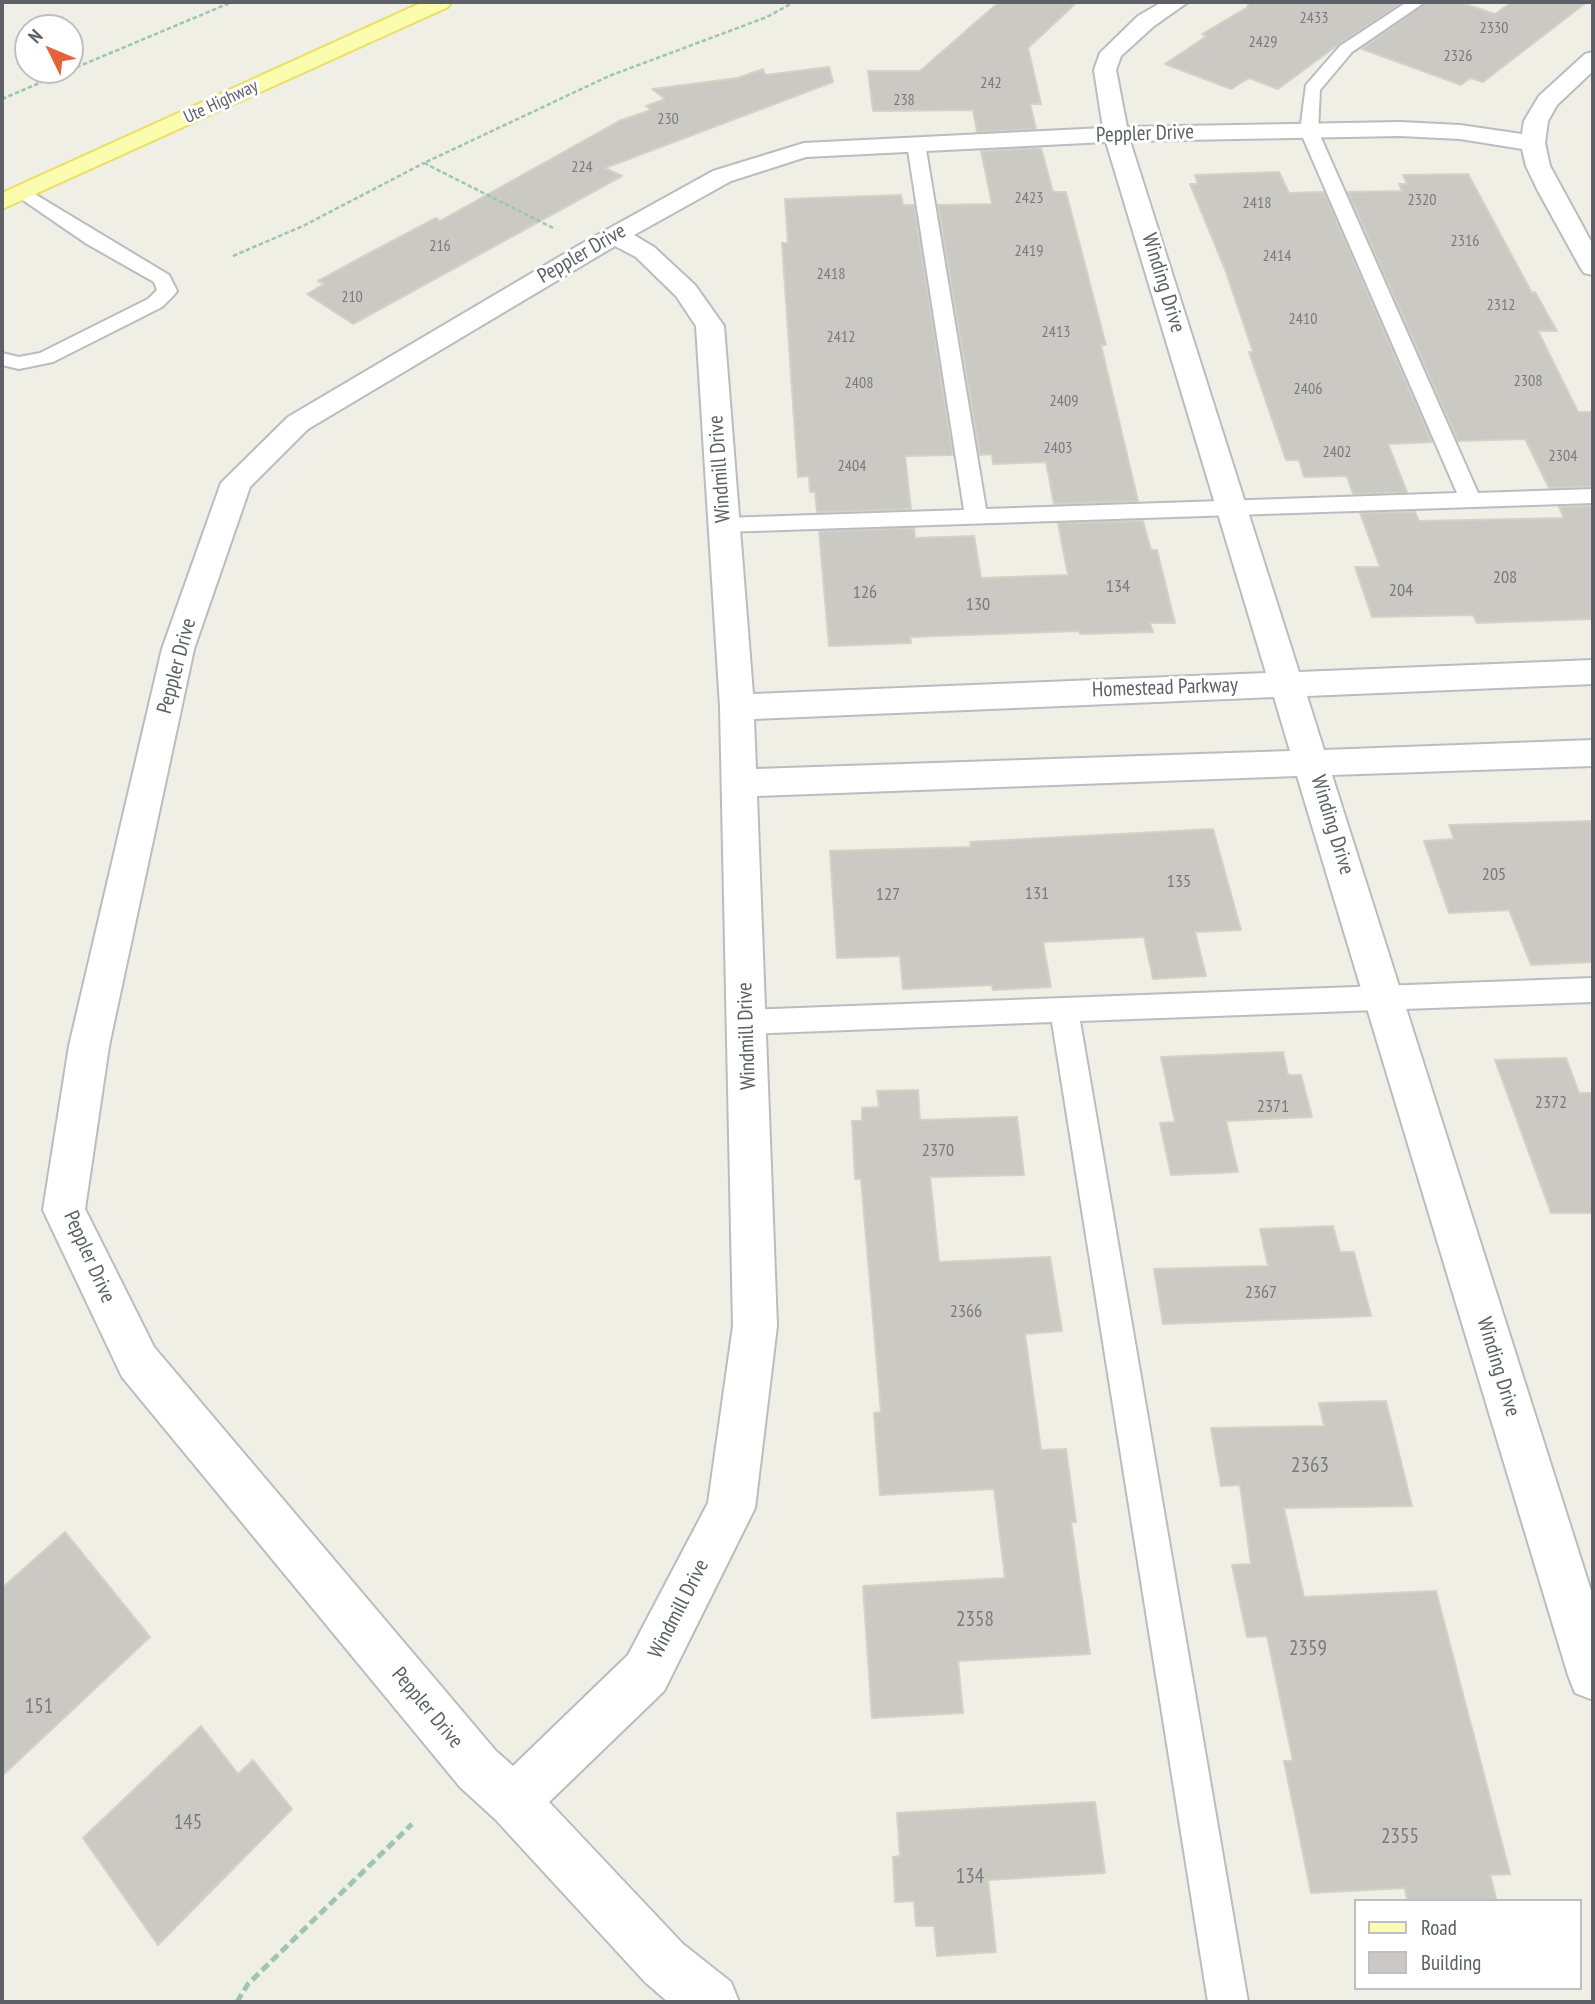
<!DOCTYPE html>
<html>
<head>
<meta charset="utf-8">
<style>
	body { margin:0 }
	#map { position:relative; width:1595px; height:2004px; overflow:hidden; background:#efefe6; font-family:"PT Sans Narrow",sans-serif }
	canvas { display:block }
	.frame { position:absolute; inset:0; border:4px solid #5d6066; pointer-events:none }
	.legend { position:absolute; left:1354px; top:1899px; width:228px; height:91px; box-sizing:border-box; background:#fff; border:2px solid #bebfc2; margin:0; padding:9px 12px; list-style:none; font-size:21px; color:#5d6066 }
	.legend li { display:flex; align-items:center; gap:14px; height:35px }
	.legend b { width:35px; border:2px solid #bebfc2 }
	.north { position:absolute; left:14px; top:14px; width:70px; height:70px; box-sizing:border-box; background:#fff; border:2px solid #bebfc2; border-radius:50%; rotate:313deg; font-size:19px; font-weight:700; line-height:28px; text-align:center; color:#5d6066 }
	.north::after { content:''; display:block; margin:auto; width:24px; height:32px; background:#e46337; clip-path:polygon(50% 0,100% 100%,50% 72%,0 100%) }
</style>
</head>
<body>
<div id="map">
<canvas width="1595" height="2004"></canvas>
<div class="frame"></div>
<ul class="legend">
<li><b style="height:9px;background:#fbfcae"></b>Road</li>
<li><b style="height:19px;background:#cac9c3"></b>Building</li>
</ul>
<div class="north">N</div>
</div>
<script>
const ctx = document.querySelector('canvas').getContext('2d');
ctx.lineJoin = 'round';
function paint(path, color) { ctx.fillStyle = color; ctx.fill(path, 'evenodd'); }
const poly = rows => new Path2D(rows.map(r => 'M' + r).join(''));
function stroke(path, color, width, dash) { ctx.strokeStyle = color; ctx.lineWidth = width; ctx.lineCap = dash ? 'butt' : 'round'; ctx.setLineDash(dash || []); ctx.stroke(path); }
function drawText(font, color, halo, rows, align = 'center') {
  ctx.font = font + ' "PT Sans Narrow",sans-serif'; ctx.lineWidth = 6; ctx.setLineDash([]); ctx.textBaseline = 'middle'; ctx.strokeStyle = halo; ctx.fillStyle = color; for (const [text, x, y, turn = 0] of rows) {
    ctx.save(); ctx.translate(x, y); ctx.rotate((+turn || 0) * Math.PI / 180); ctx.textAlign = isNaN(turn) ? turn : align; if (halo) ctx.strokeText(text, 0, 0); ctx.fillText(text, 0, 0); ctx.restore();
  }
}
const building = poly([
	[999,2,1077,2,1028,48,1041,104,1030,104,1036,129,977,132,973,110,873,111,868,71,920,71,999,2],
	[1248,2,1403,2,1339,44,1278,89,1249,78,1231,89,1165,64,1207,36,1202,34,1248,7,1248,2],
	[1427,2,1459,2,1495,14,1512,2,1587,2,1483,82,1470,78,1461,85,1362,49,1427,2],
	[829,67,833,82,605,168,622,176,353,324,307,294,324,284,318,281,375,250,436,218,440,221,619,121,651,110,646,106,665,99,652,89,738,78,763,69,765,75,829,67],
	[1041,148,1053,192,1066,192,1106,345,1101,345,1138,501,1054,504,1046,462,993,464,992,454,980,455,938,205,992,204,981,151,1041,148],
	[1279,172,1289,193,1324,192,1432,442,1388,444,1407,492,1353,494,1347,476,1304,477,1299,460,1286,460,1249,352,1253,352,1225,269,1190,184,1198,184,1195,175,1279,172],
	[1468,174,1532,293,1535,292,1557,331,1538,331,1578,412,1593,412,1593,486,1549,488,1525,439,1458,441,1348,192,1402,191,1399,184,1407,184,1403,175,1468,174],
	[901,195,903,205,914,205,953,455,905,456,911,509,817,512,815,492,810,492,809,476,798,477,782,243,788,243,785,199,901,195],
	[1593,506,1593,619,1477,623,1473,615,1372,617,1355,567,1380,567,1360,513,1415,512,1419,521,1564,518,1559,507,1593,506],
	[1143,521,1151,550,1157,550,1175,623,1150,623,1153,632,1080,634,1079,631,910,637,911,643,829,646,819,531,914,528,915,538,974,536,981,578,1068,575,1058,523,1143,521],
	[1593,821,1593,962,1531,965,1509,910,1449,913,1424,841,1454,839,1449,825,1593,821],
	[1213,829,1241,930,1195,932,1206,976,1153,979,1144,937,1043,942,1051,987,993,990,992,985,903,989,900,956,837,958,830,851,971,847,970,842,1213,829],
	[1283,1052,1288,1075,1301,1075,1312,1117,1226,1121,1238,1172,1171,1175,1160,1123,1175,1122,1161,1057,1283,1052],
	[1566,1058,1579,1093,1593,1093,1593,1213,1551,1213,1495,1060,1566,1058],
	[918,1090,920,1120,1017,1117,1024,1175,930,1177,939,1262,1050,1257,1062,1331,1025,1334,1041,1450,1066,1449,1076,1522,1071,1522,1090,1654,958,1661,963,1713,872,1718,863,1586,1005,1578,994,1489,880,1495,874,1413,881,1412,861,1179,855,1179,852,1121,862,1121,862,1108,879,1107,877,1091,918,1090],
	[1333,1226,1340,1252,1354,1252,1371,1316,1163,1324,1154,1269,1268,1266,1260,1229,1333,1226],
	[1386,1401,1412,1506,1284,1508,1304,1597,1436,1591,1510,1874,1490,1875,1497,1901,1407,1901,1405,1888,1311,1893,1284,1761,1293,1761,1267,1636,1247,1637,1232,1565,1251,1564,1240,1485,1221,1486,1211,1428,1324,1426,1319,1403,1386,1401],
	[65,1532,150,1637,2,1776,2,1588,65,1532],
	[201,1726,238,1774,253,1760,292,1809,158,1945,83,1838,201,1726],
	[1095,1802,1105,1873,988,1880,996,1952,937,1956,934,1926,916,1926,914,1901,895,1902,893,1857,900,1856,897,1813,1095,1802]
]);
const pathFar1 = poly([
	[70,70,232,2],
	[2,99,70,70],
	[553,228,424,163,609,76,767,17,794,2],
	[233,256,303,226,424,163]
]);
const path = poly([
	[237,2002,248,1984,412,1824]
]);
const service = poly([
	[1407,2,1425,2,1352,52,1320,90,1318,131,1478,493,1593,489,1593,503,724,532,716,530,713,525,716,520,724,518,964,510,907,144,916,139,925,144,986,509,1457,493,1300,131,1306,85,1340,46,1407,2],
	[23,187,169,275,177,291,174,295,162,307,53,362,19,369,2,365,2,353,19,357,40,353,148,299,157,290,154,282,87,244,17,196,14,192,17,188,23,187],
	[1593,978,1593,1002,1080,1021,1248,2002,1208,2002,1052,1022,746,1034,736,1030,732,1022,736,1014,746,1010,1593,978]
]);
const minor = poly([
	[1162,2,1188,2,1154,26,1121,56,1116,70,1127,127,1400,122,1460,125,1522,134,1524,121,1539,96,1585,54,1593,52,1593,71,1557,105,1548,121,1545,143,1550,166,1593,245,1593,275,1584,273,1580,267,1538,191,1526,166,1522,149,1460,139,1400,136,1130,141,1299,672,1593,660,1593,684,1307,696,1324,750,1593,740,1593,766,1332,775,1593,1597,1593,1700,1575,1693,1568,1675,1297,776,757,796,777,1326,755,1508,664,1691,549,1802,683,1944,731,1982,739,2002,668,2002,645,1982,495,1819,460,1787,122,1377,43,1210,69,1046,162,649,221,483,288,417,581,244,713,171,804,143,1103,128,1094,70,1100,53,1138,16,1162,2],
	[1106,142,1266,673,753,694,724,326,695,285,654,247,634,235,731,181,806,157,1106,142],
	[615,246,636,257,676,296,696,326,720,707,733,1326,708,1503,628,1655,513,1766,496,1751,154,1347,85,1209,109,1046,194,649,250,487,308,429,615,246],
	[1274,697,1290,751,756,769,754,719,1274,697]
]);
const primary = poly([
	[423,2,451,2,448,7,2,209,2,193,423,2]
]);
const farNumbernames = [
	["2433",1314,18],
	["2330",1494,28],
	["2429",1263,42],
	["2326",1458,56],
	["242",991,83],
	["238",904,100],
	["230",668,119],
	["224",582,167],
	["2423",1029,198],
	["2320",1422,200],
	["2418",1257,203],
	["2316",1465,241],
	["216",440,246],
	["2419",1029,251],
	["2414",1277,256],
	["2418",831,274],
	["210",352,297],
	["2312",1501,305],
	["2410",1303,319],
	["2413",1056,332],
	["2412",841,337],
	["2308",1528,381],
	["2408",859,383],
	["2406",1308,389],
	["2409",1064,401],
	["2403",1058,448],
	["2402",1337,452],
	["2304",1563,456],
	["2404",852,466]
];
const farStreetnames = [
	["Ute Highway",221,102,-25]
];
const numberNames = [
	["208",1505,578],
	["134",1118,587],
	["204",1401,591],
	["126",865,593],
	["130",978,605],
	["205",1494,875],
	["135",1179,882],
	["131",1037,894],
	["127",888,895],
	["2372",1551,1103],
	["2371",1273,1107],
	["2370",938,1151],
	["2367",1261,1293],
	["2366",966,1312]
];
const streetNames = [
	["Peppler Drive",1145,134,-2],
	["Peppler Drive",582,254,-30],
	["Winding Drive",1163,283,73],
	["Windmill Drive",720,469,-94],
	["Peppler Drive",177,666,-75],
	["Homestead Parkway",1165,688,-2],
	["Winding Drive",1332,825,73],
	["Windmill Drive",747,1036,-92],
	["Peppler Drive",89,1257,66],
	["Winding Drive",1498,1367,73],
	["Windmill Drive",679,1609,-63],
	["Peppler Drive",427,1708,50]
];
const nearNumbernames = [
	["2363",1310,1466],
	["2358",975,1620],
	["2359",1308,1649],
	["151",39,1707],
	["145",188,1823],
	["2355",1400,1837],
	["134",970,1877]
];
paint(building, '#cac9c3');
stroke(building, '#d4d2c4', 2);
stroke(service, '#babcc1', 4);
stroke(minor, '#babcc1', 4);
stroke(primary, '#edde61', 4);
stroke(pathFar1, '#9dc6b0', 2.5, [4.5, 2.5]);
stroke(path, '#9dc6b0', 5, [9, 4.5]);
paint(service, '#fff');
paint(minor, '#fff');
paint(primary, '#fbfcae');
drawText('16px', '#787a7d', null, farNumbernames);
drawText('18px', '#5d6066', '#fff', farStreetnames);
drawText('18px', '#787a7d', null, numberNames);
drawText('21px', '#5d6066', '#fff', streetNames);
drawText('21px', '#787a7d', null, nearNumbernames);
</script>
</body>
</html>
